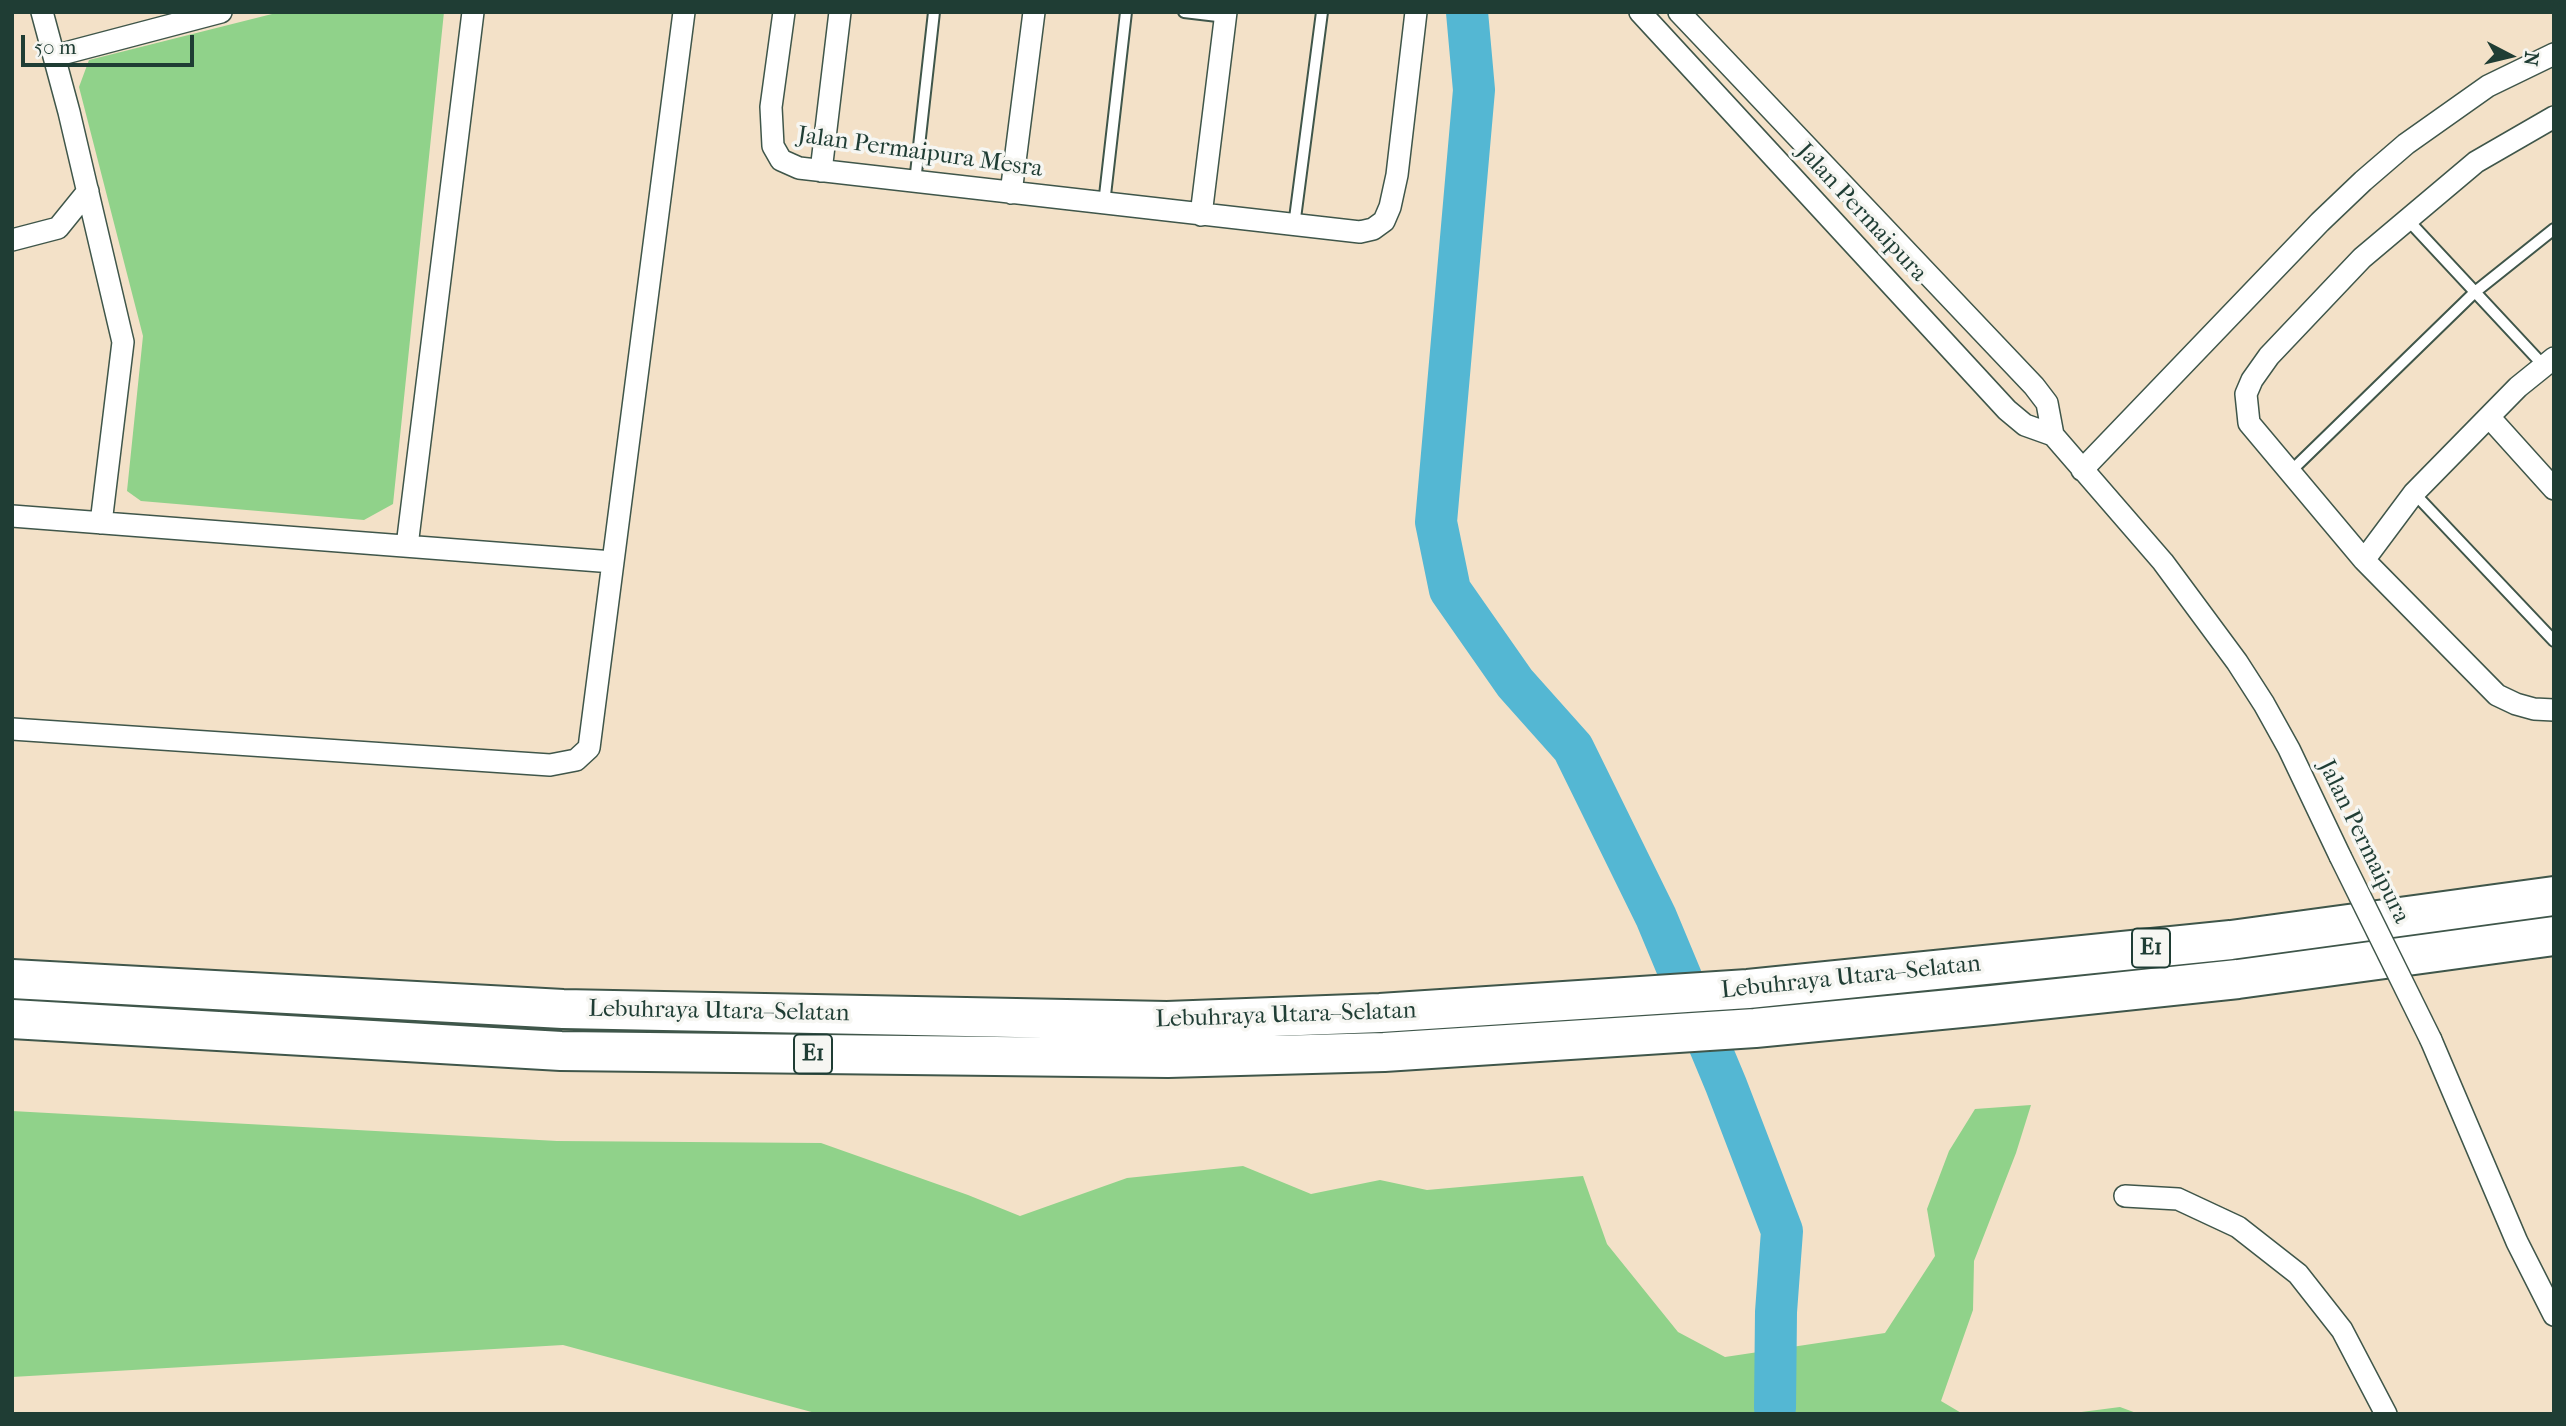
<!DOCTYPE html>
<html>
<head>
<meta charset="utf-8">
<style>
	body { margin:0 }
	#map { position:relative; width:2566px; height:1426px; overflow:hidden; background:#f3e1c8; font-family:"IM FELL French Canon",serif }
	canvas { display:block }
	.frame { position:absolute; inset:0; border:14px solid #1f3d34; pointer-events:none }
	.north { position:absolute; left:2475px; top:21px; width:70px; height:70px; -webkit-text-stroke:5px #f6f6f2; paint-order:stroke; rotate:97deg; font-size:19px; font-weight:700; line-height:28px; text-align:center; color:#1f3d34 }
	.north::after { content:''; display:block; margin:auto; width:24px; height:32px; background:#1f3d34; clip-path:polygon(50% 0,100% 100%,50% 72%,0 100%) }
	.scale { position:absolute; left:21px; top:35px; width:173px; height:32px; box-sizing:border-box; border:4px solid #1f3d34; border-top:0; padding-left:9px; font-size:21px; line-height:24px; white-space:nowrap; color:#1f3d34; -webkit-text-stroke:5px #f6f6f2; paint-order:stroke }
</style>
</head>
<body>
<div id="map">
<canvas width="2566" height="1426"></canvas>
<div class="frame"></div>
<div class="north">N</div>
<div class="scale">50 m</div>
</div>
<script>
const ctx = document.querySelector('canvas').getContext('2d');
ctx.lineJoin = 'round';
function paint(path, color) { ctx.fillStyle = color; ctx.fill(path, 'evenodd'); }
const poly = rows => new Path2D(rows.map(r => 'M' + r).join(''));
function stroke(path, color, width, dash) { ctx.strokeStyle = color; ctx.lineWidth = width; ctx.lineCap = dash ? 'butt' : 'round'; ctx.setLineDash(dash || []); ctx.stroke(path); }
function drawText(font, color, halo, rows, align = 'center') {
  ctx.font = font + ' "IM FELL French Canon",serif'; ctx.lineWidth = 7; ctx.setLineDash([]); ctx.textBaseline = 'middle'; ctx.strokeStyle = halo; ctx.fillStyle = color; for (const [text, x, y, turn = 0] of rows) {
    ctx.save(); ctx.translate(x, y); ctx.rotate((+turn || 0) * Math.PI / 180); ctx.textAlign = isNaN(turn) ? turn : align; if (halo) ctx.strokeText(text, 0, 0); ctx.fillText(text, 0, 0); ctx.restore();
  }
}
const green = poly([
	[280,12,444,12,393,504,364,520,141,501,127,491,143,336,79,87,89,60],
	[2031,1105,2016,1153,1974,1261,1973,1310,1941,1401,1963,1414,819,1414,563,1345,12,1377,12,1111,557,1141,821,1143,968,1195,1020,1216,1127,1178,1243,1166,1311,1194,1380,1180,1427,1190,1583,1176,1607,1244,1678,1332,1725,1357,1885,1333,1935,1256,1927,1209,1949,1151,1975,1109],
	[2120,1407,2139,1414,2066,1414]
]);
const river = poly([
	[1467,12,1474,90,1436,522,1450,590,1515,683,1573,748,1656,917,1726,1085,1782,1231,1776,1312,1775,1408]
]);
const service = poly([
	[1184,12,1226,17],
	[915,182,934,12],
	[1104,204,1126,12],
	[2407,219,2544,366],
	[1294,226,1322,12],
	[2291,471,2475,292,2554,229],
	[2414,493,2554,641]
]);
const minor = poly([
	[42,12,69,112,123,342,101,523],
	[784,12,771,107,773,146,781,160,799,168,1360,232,1373,229,1384,221,1390,207,1397,175,1416,12],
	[1640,12,2007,410,2025,425,2053,435,2163,562,2237,662,2264,704,2289,749,2340,856],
	[1679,12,2034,386,2047,403,2053,435],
	[54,56,221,12],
	[2554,117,2476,162,2362,258,2269,356,2252,380,2246,394,2249,423,2364,560,2497,695,2516,704,2534,709,2554,710],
	[821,171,840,12],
	[1011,193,1034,12],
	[1201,215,1226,12],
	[12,240,58,228,88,191],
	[2490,418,2554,489],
	[2082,470,2320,222,2363,181,2406,144,2488,86,2554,54],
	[12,516,613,562],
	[407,546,473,12],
	[2364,560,2414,493,2518,387,2554,358],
	[12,729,550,765,576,760,589,748,684,12],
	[2431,1040,2517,1242,2554,1315],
	[2125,1196,2178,1199,2238,1227,2298,1274,2342,1330,2386,1414]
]);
const motorway = poly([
	[12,979,563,1009,1167,1021,1380,1013,1748,989,2231,940,2554,896],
	[12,1019,561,1051,1168,1058,1384,1052,1755,1028,1992,1005,2238,979,2554,936]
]);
const minorBridge = poly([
	[2340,856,2431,1040]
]);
const shields = [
	[2151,948,38],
	[813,1054,38]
];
const shieldNames = [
	["E1",2151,948],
	["E1",813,1054]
];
const streetNames = [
	["Jalan Permaipura Mesra",920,153,8],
	["Jalan Permaipura",1861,213,47],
	["Jalan Permaipura",2363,842,64],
	["Lebuhraya Utara–Selatan",1851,978,-6],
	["Lebuhraya Utara–Selatan",719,1012,1],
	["Lebuhraya Utara–Selatan",1286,1016,-2]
];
paint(green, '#90d28a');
stroke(river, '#54b7d3', 42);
stroke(service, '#3f564a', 14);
stroke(minor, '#3f564a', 24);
stroke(motorway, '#3f564a', 42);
stroke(service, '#fff', 10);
stroke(minor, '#fff', 21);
stroke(motorway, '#fff', 38);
stroke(minorBridge, '#3f564a', 24, []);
stroke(minorBridge, '#fff', 21);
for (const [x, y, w] of shields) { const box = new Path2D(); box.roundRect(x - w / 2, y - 19.5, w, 39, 5); ctx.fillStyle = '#f6f6f2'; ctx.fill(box); stroke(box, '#1f3d34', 2); }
drawText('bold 23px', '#1f3d34', null, shieldNames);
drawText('24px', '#1f3d34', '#f6f6f2', streetNames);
</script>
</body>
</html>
